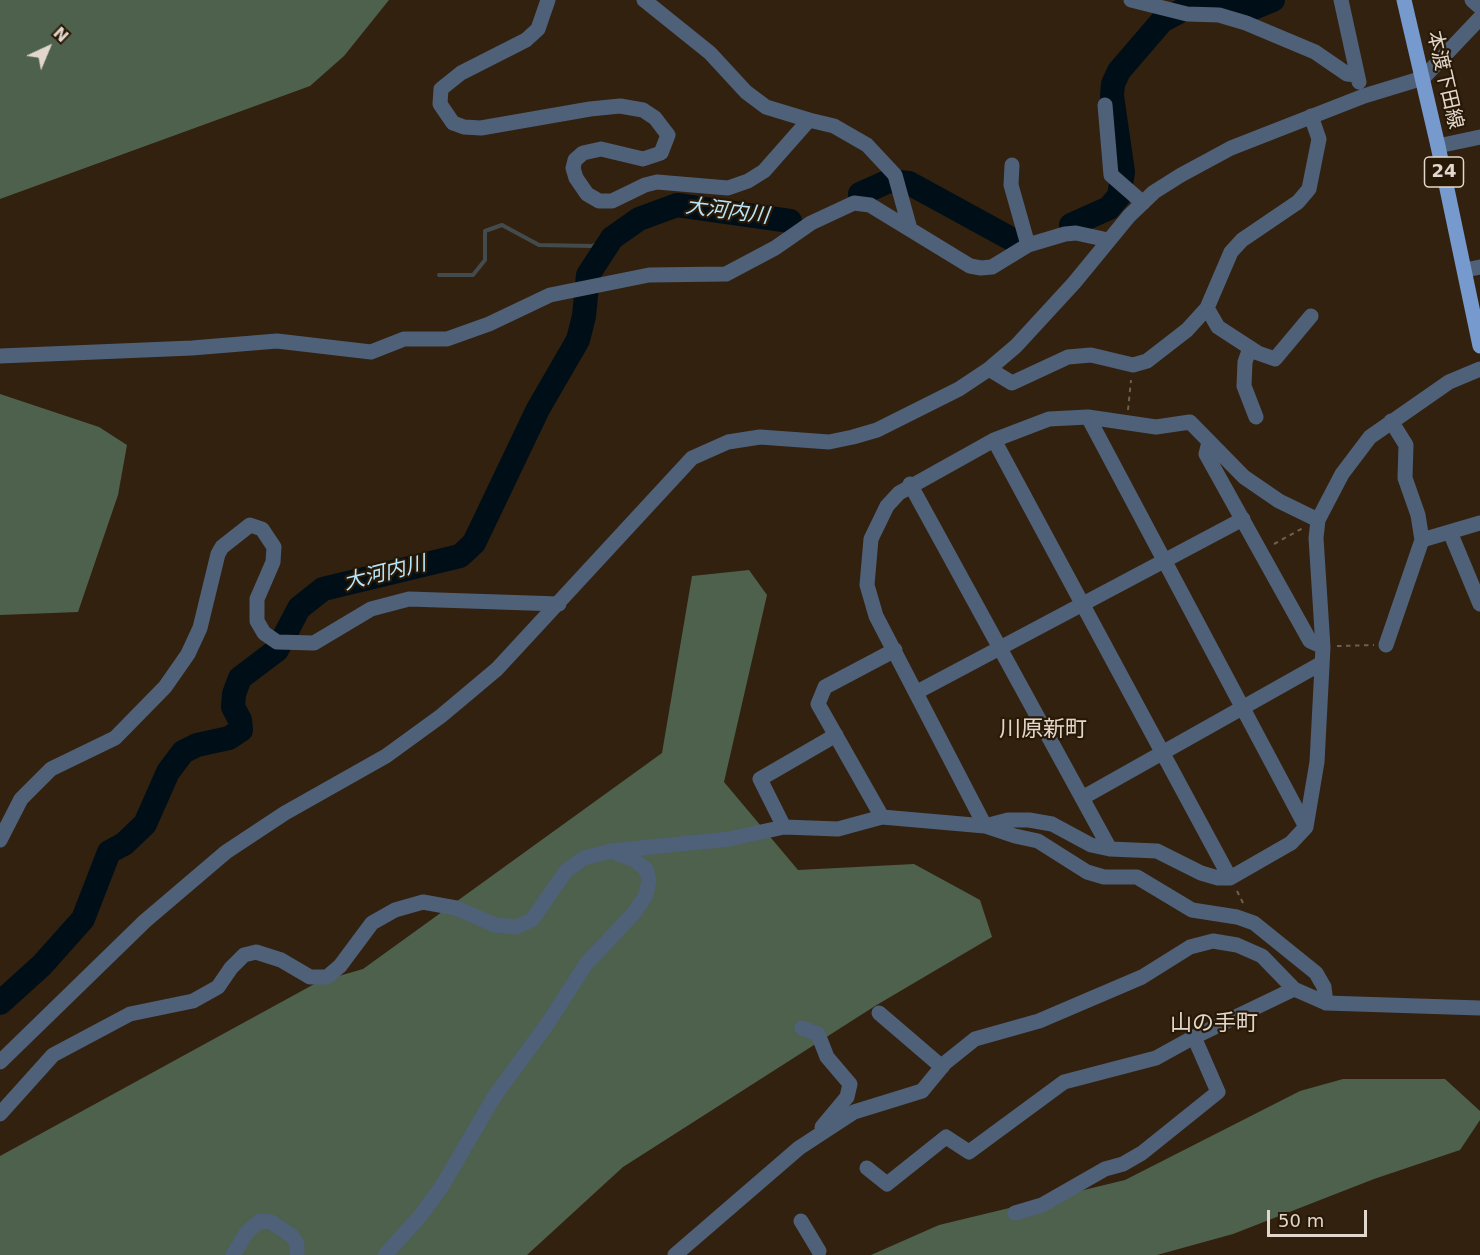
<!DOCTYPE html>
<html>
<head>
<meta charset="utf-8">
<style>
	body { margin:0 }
	#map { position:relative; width:1480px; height:1255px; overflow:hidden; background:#32210f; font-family:"DejaVu Sans",sans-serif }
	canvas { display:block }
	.north { position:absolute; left:18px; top:18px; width:60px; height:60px; -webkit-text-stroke:4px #281806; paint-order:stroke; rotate:44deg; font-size:16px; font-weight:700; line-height:24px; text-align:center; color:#e2d7cc }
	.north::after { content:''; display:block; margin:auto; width:21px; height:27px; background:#e2d7cc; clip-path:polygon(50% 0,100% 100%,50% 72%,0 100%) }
	.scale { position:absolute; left:1267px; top:1210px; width:100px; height:27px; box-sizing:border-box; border:3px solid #e2d7cc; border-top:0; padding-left:8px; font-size:18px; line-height:21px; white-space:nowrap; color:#e2d7cc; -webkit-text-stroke:4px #281806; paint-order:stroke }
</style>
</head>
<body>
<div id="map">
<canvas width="1480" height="1255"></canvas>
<div class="north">N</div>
<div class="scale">50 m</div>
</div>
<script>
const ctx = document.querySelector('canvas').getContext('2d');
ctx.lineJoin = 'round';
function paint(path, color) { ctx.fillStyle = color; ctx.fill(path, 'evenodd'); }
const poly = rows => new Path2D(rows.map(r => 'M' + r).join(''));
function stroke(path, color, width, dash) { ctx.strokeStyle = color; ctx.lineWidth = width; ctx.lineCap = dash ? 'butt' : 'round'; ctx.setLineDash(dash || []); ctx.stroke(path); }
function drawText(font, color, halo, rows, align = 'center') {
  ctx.font = font + ' "DejaVu Sans","Noto Sans JP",sans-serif'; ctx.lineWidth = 4.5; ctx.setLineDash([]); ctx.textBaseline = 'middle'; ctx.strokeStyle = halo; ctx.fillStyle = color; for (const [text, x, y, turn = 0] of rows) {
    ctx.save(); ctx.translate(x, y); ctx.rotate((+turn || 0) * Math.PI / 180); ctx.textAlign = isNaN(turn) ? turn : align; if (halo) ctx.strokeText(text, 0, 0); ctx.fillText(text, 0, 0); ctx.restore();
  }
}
const forest = poly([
	[0,0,389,0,344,56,310,86,0,199],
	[0,394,99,427,127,445,118,495,78,612,0,615],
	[749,570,767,595,724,782,798,870,914,864,980,900,992,937,875,1006,623,1167,527,1255,0,1255,0,1156,318,982,363,969,662,753,692,576],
	[1343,1079,1445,1079,1480,1111,1480,1120,1460,1150,1374,1179,1233,1234,1157,1255,871,1255,939,1225,1125,1180,1300,1091]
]);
const stream = poly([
	[439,275,473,275,485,260,485,231,502,225,539,245,592,246,612,238]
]);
const river = poly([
	[860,194,889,181,909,183,1015,241],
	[1071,225,1109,208,1119,196,1123,172,1112,96,1113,84,1119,71,1162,21,1190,6,1201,4,1244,12,1273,0],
	[0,1003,42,965,83,919,109,852,124,844,145,824,168,772,183,752,197,745,229,738,241,730,240,720,233,707,234,694,240,678,277,650,299,608,323,589,460,556,474,543,538,409,578,340,584,316,588,275,612,238,639,219,677,205,790,221]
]);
const path = poly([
	[1128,410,1131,380],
	[1274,544,1303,528],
	[1337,646,1374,645],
	[1237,891,1244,905]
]);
const minor = poly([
	[548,0,538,29,526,40,461,73,441,89,440,104,453,123,464,127,481,128,590,109,620,106,643,110,655,118,668,135,661,153,643,159,601,149,583,153,575,160,573,168,576,178,587,194,599,201,612,201,645,185,657,182,728,188,748,181,764,171,809,120,834,126,867,145,895,175,910,229],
	[644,0,710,53,746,92,766,107,809,120],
	[1131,0,1187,14,1219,15,1246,23,1315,52,1347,74,1357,75],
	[1341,0,1359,82],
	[1472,0,1480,7],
	[1105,105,1111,175,1143,203],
	[1438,146,1480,137],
	[1012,165,1011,185,1028,245],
	[1465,270,1480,267],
	[1207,308,1218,327,1258,353,1275,359,1311,316],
	[1250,348,1245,362,1244,386,1256,417],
	[0,356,192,348,277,341,371,352,404,339,447,339,489,324,550,295,649,275,726,274,775,248,811,223,854,203,870,205,970,266,981,268,992,267,1028,245,1065,234,1076,233,1108,240],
	[989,369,1012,383,1068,357,1091,355,1133,365,1147,361,1187,330,1207,308,1231,252,1242,240,1298,202,1309,189,1319,139,1311,116],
	[1088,417,1306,827],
	[994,440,1230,878],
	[1209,442,1206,454,1310,641,1323,647],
	[910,484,1110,849],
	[1450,532,1480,604],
	[1422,540,1480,523],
	[1386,645,1422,540,1418,515,1405,478,1406,445,1391,421],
	[895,650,825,687,818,704,882,817,985,826,1015,836,1038,841,1087,872,1104,877,1137,877,1192,910,1237,917,1254,923,1316,973,1324,987,1326,1003],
	[917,692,1243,519],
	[1082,798,1322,663],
	[985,826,1008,820,1029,820,1052,824,1091,845,1110,849,1157,851,1201,873,1218,878,1230,878,1291,843,1306,827,1317,762,1323,647,1316,538,1318,520,1342,474,1370,437,1449,382,1480,369],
	[985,826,876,616,867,585,871,539,887,506,899,493,994,440,1049,419,1088,417,1156,427,1190,422,1244,477,1279,501,1318,520],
	[784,827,760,779,836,735],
	[0,840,21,799,51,769,115,738,165,687,188,654,200,628,218,554,222,547,250,525,262,529,274,547,273,562,257,599,257,621,264,633,277,642,314,643,371,609,409,599,559,604],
	[879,1013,942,1067],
	[802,1028,818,1034,827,1057,850,1084,847,1097,822,1127],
	[0,1062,145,921,226,852,285,813,386,756,441,716,497,669,692,458,728,442,760,437,829,442,853,437,877,430,959,389,989,369,1016,346,1074,283,1129,216,1154,192,1181,175,1231,148,1364,96,1423,78,1480,18],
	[0,1114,53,1055,130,1014,193,1001,218,987,231,968,244,955,256,952,281,960,310,977,327,977,340,966,372,923,395,910,423,902,456,908,495,925,516,927,532,920,566,871,584,858,611,851,729,839,784,827,838,829,882,817],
	[867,1168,887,1184,946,1137,969,1152,1064,1082,1156,1058,1194,1037],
	[1015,1213,1042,1205,1105,1169,1123,1164,1142,1153,1218,1092,1194,1037,1294,989],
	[801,1221,819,1251],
	[233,1255,247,1232,260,1221,271,1222,292,1236,297,1244,297,1255],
	[385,1255,421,1215,442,1186,494,1097,548,1023,586,964,634,913,646,895,649,880,646,869,634,860,616,853],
	[675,1255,799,1148,854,1112,922,1091,945,1063,975,1039,1039,1021,1142,977,1190,947,1213,941,1237,945,1262,956,1294,989,1326,1003,1480,1008]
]);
const major = poly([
	[1404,0,1438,146,1480,346]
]);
const shields = [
	[1444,172,39]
];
const shieldNames = [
	["24",1444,172]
];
const streetNames = [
	["本渡下田線",1444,80,77]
];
const waterNames = [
	["大河内川",727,212,7],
	["大河内川",385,574,-14]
];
const quarterNames = [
	["川原新町",1043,730],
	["山の手町",1214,1024]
];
paint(forest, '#4e614c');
stroke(stream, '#444b4d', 4);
stroke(river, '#000f17', 24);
stroke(path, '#6e5f50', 2, [4.5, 4.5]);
stroke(minor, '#4f6079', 15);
stroke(major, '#769acd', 15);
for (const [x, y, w] of shields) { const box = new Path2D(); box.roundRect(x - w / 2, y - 15, w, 30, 4.5); ctx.fillStyle = '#281806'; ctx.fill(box); stroke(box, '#e2d7cc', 1.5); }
drawText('bold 18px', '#e2d7cc', null, shieldNames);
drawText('20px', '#e2d7cc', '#281806', streetNames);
drawText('italic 21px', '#b7e5fb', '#281806', waterNames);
drawText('22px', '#e2d7cc', '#281806', quarterNames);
</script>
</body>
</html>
